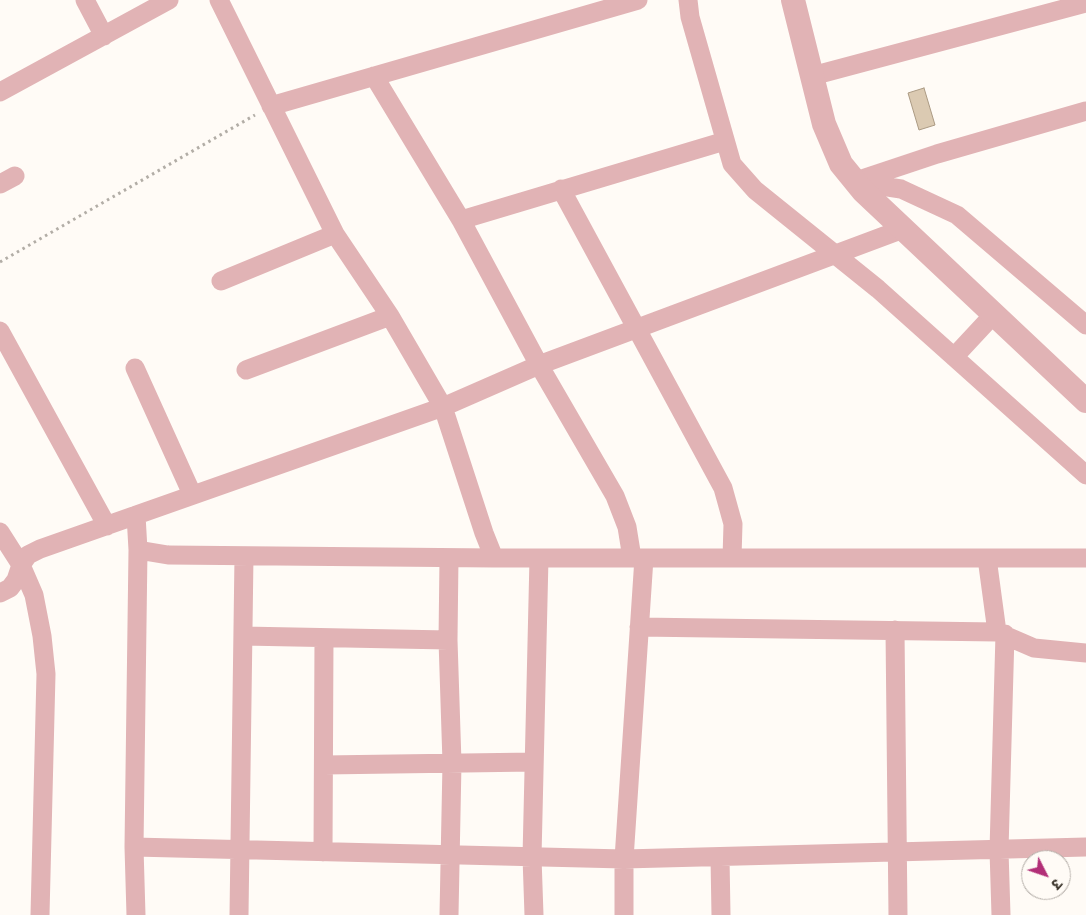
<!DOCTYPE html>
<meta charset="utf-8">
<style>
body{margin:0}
#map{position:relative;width:1086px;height:915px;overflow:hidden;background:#fffbf6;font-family:Poppins,"Noto Sans Devanagari",sans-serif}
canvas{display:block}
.north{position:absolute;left:1021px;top:850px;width:50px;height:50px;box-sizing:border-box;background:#fffbf6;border:1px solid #b1aba5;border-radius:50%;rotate:131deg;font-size:14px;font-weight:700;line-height:20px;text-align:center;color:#3b342b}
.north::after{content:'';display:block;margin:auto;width:18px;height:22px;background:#b22f77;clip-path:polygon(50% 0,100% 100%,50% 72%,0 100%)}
</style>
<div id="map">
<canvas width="1086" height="915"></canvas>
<div class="north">उ</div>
</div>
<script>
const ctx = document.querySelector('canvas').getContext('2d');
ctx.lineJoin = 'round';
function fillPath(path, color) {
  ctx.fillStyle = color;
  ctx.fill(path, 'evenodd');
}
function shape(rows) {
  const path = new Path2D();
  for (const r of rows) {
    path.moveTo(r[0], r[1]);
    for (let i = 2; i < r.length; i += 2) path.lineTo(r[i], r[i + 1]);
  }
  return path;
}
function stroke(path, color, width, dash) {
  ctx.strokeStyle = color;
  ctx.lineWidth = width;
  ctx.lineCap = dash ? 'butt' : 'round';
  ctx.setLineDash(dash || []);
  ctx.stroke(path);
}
const building = shape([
 [924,88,935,125,919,130,908,93,924,88]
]);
fillPath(building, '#dbcab2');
stroke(building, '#ab9a83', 1);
stroke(shape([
 [0,262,255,115]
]), '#b2ada6', 3, [2.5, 4]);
stroke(shape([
 [85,0,104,36],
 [219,0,335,234,390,316,443,407,484,533,494,558],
 [688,0,690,17,732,164,755,190,878,289,1086,475],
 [374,76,461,220,725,141],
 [812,76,1086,3],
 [0,92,169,0],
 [271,106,638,0],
 [859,180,937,154,1086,111],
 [855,182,901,189,957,215,1086,325],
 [0,184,15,176],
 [561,189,723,488,733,524,732,558],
 [461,220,539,365,615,496,627,527,632,558],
 [221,281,335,234],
 [0,331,107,526],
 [954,357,994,314],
 [135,368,192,494],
 [246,370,390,316],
 [0,532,21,565,34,595,42,636,46,674,40,915],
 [138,550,168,555,494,558,1086,558],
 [987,558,997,632],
 [0,593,10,588,16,580,21,565,28,555,40,549,443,407,539,365,903,229],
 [639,627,997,632,1034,648,1086,653],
 [895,630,898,915],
 [243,636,448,640],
 [324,765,534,762],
 [134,847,624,859,1086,847],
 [323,852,324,638],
 [720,857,721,915],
 [136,915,134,847,138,550,136,515],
 [239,915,244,556],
 [449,915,452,763,448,640,449,558],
 [534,915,532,857,539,558],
 [624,915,624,859,644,558],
 [1001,915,999,850,1005,634]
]), '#e1b3b5', 19);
stroke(shape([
 [793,0,824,124,841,164,863,191,1086,401]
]), '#e1b3b5', 24);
</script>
